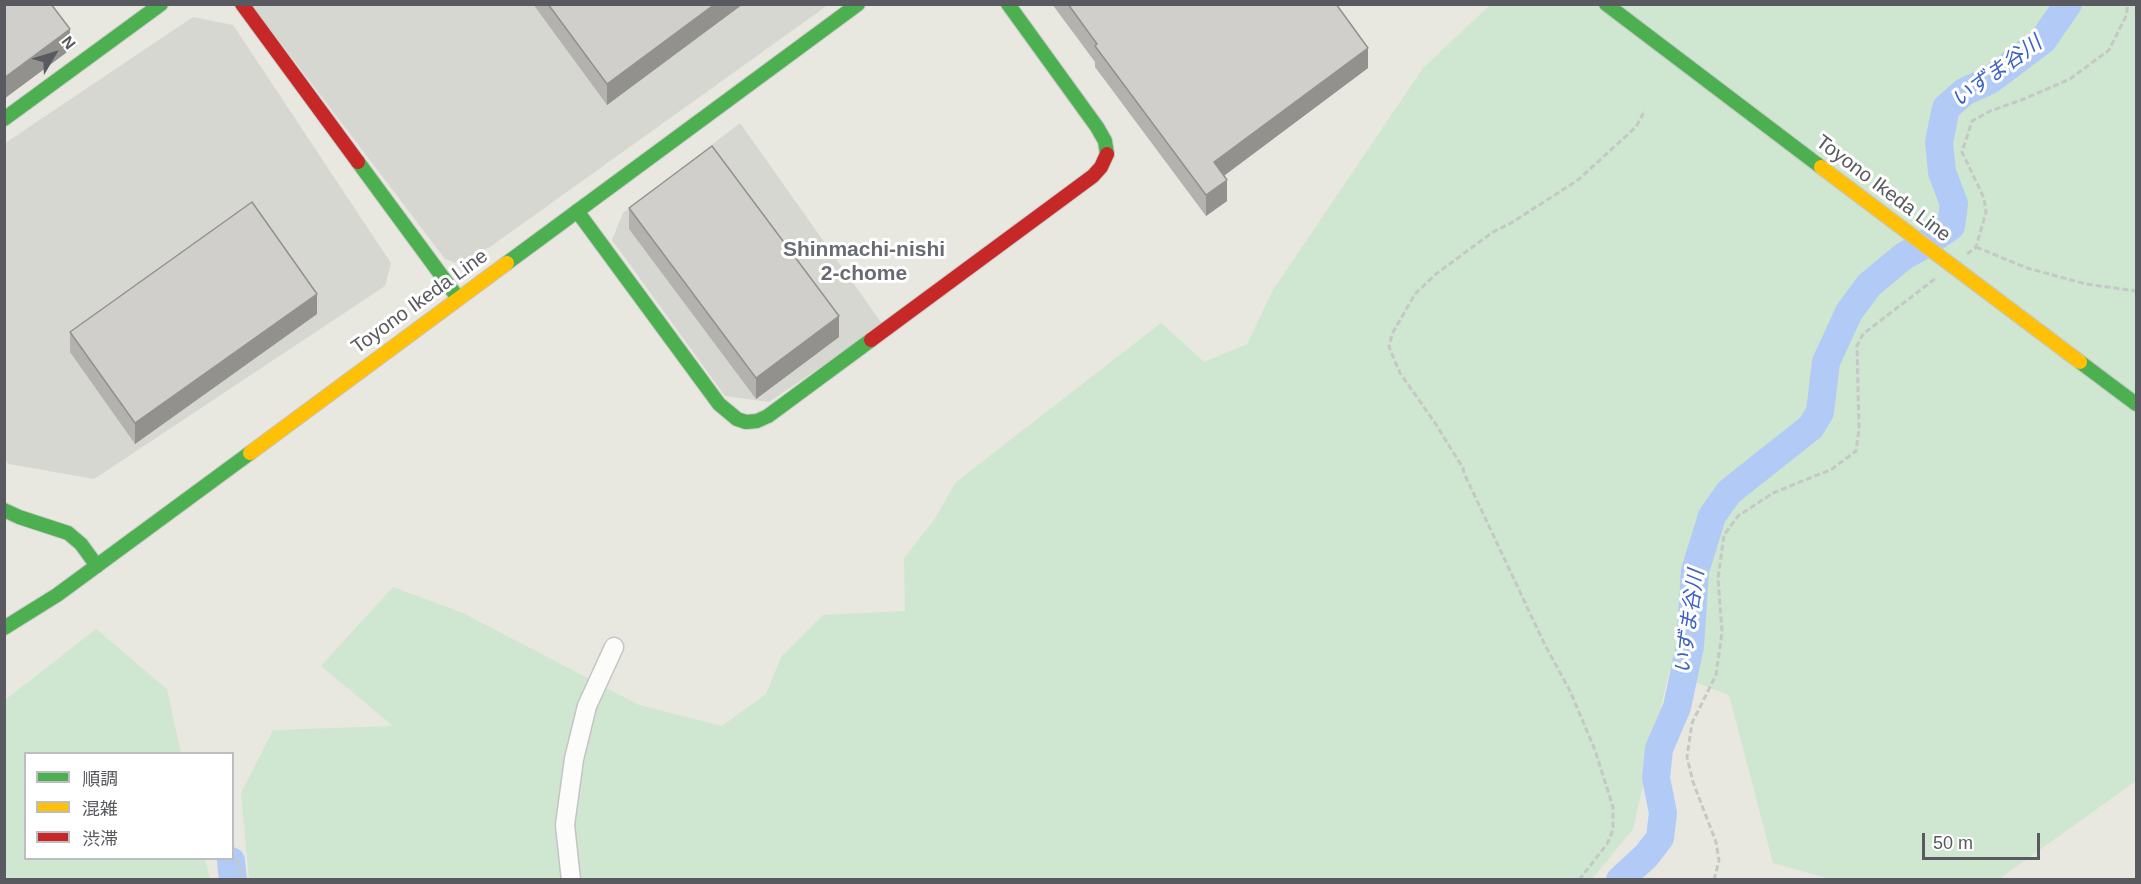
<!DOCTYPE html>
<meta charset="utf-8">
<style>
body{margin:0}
#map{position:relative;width:2141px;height:884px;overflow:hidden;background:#e8e8e1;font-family:Arial,"Noto Sans JP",sans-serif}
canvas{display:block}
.frame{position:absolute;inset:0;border:6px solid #585a60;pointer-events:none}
.legend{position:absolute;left:24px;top:752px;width:210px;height:108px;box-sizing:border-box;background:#fff;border:2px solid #bcbdbf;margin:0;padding:8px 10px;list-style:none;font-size:18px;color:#585a60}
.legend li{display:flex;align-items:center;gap:12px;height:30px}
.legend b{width:30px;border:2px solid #bcbdbf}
.north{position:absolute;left:24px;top:24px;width:60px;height:60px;-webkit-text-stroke:4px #fff;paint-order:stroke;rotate:52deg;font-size:16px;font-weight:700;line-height:24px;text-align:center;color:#585a60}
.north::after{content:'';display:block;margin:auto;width:21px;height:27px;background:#585a60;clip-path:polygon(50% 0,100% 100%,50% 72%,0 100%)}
.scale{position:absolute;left:1922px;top:833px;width:118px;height:27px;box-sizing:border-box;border:3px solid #585a60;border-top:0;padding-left:8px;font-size:18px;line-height:21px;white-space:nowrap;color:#585a60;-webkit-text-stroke:4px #fff;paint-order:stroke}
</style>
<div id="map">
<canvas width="2141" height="884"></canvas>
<div class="frame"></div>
<ul class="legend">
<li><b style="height:8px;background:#4caf50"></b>順調</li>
<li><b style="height:8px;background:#ffc107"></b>混雑</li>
<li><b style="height:8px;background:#c62828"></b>渋滞</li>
</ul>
<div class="north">N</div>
<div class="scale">50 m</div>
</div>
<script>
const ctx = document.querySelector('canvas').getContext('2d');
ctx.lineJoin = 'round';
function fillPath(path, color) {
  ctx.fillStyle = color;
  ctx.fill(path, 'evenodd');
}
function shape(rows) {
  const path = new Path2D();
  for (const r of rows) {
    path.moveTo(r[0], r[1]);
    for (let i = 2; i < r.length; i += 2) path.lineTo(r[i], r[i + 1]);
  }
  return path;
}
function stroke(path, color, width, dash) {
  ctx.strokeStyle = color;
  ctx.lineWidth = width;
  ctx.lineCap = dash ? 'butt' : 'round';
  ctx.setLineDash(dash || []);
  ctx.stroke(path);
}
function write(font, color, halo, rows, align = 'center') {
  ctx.font = font + ' Arial,"Noto Sans JP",sans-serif';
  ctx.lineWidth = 6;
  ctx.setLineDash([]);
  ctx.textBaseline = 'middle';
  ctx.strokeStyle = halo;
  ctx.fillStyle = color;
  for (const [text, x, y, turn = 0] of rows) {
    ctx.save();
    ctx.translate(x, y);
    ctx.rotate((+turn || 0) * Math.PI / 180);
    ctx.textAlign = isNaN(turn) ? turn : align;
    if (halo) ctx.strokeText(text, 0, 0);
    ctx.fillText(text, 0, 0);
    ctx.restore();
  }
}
fillPath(shape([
 [252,5,828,5,490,247,456,263,445,259],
 [193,17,233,25,391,263,385,286,94,479,9,464,4,459,4,144],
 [740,123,883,325,769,402,725,396,612,240,623,213]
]), '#d7d7d1');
fillPath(shape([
 [1490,5,2136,5,2136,781,1999,879,1830,879,1773,863,1729,695,1669,672,1633,829,1592,879,249,879,241,793,273,730,393,726,321,666,393,587,463,613,639,705,722,726,766,694,781,657,823,615,905,611,904,558,934,520,956,482,1161,323,1204,362,1247,344,1273,290,1423,68],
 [96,629,167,689,181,753,26,754,26,858,205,859,210,879,5,879,5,700]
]), '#cfe6d0');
stroke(shape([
 [231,861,233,880],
 [1620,880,1646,856,1660,838,1663,813,1656,778,1659,749,1677,707,1690,646,1695,571,1712,516,1729,492,1811,427,1820,412,1826,362,1849,312,1869,285,1904,256,1924,245,1951,226,1954,204,1942,172,1939,142,1946,108,1964,92,1990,80,2043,40,2068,4]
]), '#b2cbf6', 28);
const street = shape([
 [571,880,565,825,574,759,587,706,614,647]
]);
const fast = shape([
 [1008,4,1097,127,1105,141,1107,154],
 [1606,4,1821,167],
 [4,119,161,4],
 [358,162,458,298],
 [577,211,719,404,737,419,746,422,757,421,768,416,871,340],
 [507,263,858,4],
 [2080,362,2136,404],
 [4,510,19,517,68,533,81,544,97,566],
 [4,628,57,595,250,453]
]);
const slow = shape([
 [250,453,507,263]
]);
const jam = shape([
 [242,4,358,162],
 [871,340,1093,176,1101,167,1107,154]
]);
stroke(street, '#c4c4c3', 21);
stroke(fast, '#c7c7c7', 16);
stroke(slow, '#c7c7c7', 16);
stroke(jam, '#c7c7c7', 16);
stroke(shape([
 [1976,247,2027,268,2086,284,2136,291],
 [1967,254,1976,247,1986,212,1984,198,1962,152,1972,121,1990,111,2024,99,2070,79,2109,50,2126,16,2128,4],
 [237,859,243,880],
 [1579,880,1607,844,1613,830,1613,807,1595,750,1570,691,1544,643,1464,473,1463,468,1435,423,1400,373,1389,347,1392,334,1415,294,1436,274,1493,232,1511,223,1578,180,1636,127,1645,110],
 [1714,880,1719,861,1716,842,1693,782,1687,757,1692,723,1716,675,1722,632,1718,578,1724,535,1738,516,1773,493,1832,469,1856,451,1859,429,1857,346,1863,334,1936,278]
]), '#c4c9c6', 3, [6, 3]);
stroke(street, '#fcfcfa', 18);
stroke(fast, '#4caf50', 14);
stroke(slow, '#ffc107', 14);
stroke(jam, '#c62828', 14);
const slowBridge = shape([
 [1821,167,2080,362]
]);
stroke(slowBridge, '#c7c7c7', 16, []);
stroke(slowBridge, '#ffc107', 14);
fillPath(shape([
 [533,4,743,4,607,105],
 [1052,4,1336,4,1368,68,1224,176,1227,201,1206,216,1095,67,1095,62],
 [629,208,839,337,756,399,629,229],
 [317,314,135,444,70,352,70,332]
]), '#b3b2af');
fillPath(shape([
 [715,4,743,4,607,105,607,84],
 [70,29,70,50,4,99,4,78],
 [1368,48,1368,68,1214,183,1214,162],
 [1227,180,1227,201,1206,216,1206,195],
 [317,294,317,314,135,444,135,423],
 [839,316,839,337,756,399,756,378]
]), '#92918e');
const building = shape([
 [4,4,51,4,70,29,4,78,4,4],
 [548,4,715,4,607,84,548,4],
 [1068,4,1336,4,1368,48,1214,162,1227,180,1206,195,1095,46,1097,44,1068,4],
 [712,146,839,316,756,378,629,208,712,146],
 [252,202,317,294,135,423,70,332,252,202]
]);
fillPath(building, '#d0cfcb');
stroke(building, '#92918e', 1.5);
write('20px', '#585a60', '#fff', [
 ["Toyono Ikeda Line",1883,189,37],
 ["Toyono Ikeda Line",420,302,-36]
]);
write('italic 21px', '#3d62c2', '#fff', [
 ["いずま谷川",1997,72,-36],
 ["いずま谷川",1690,622,-82]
]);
write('bold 21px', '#696b72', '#fff', [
 ["Shinmachi-nishi",864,250],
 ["2-chome",864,274]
]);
</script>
